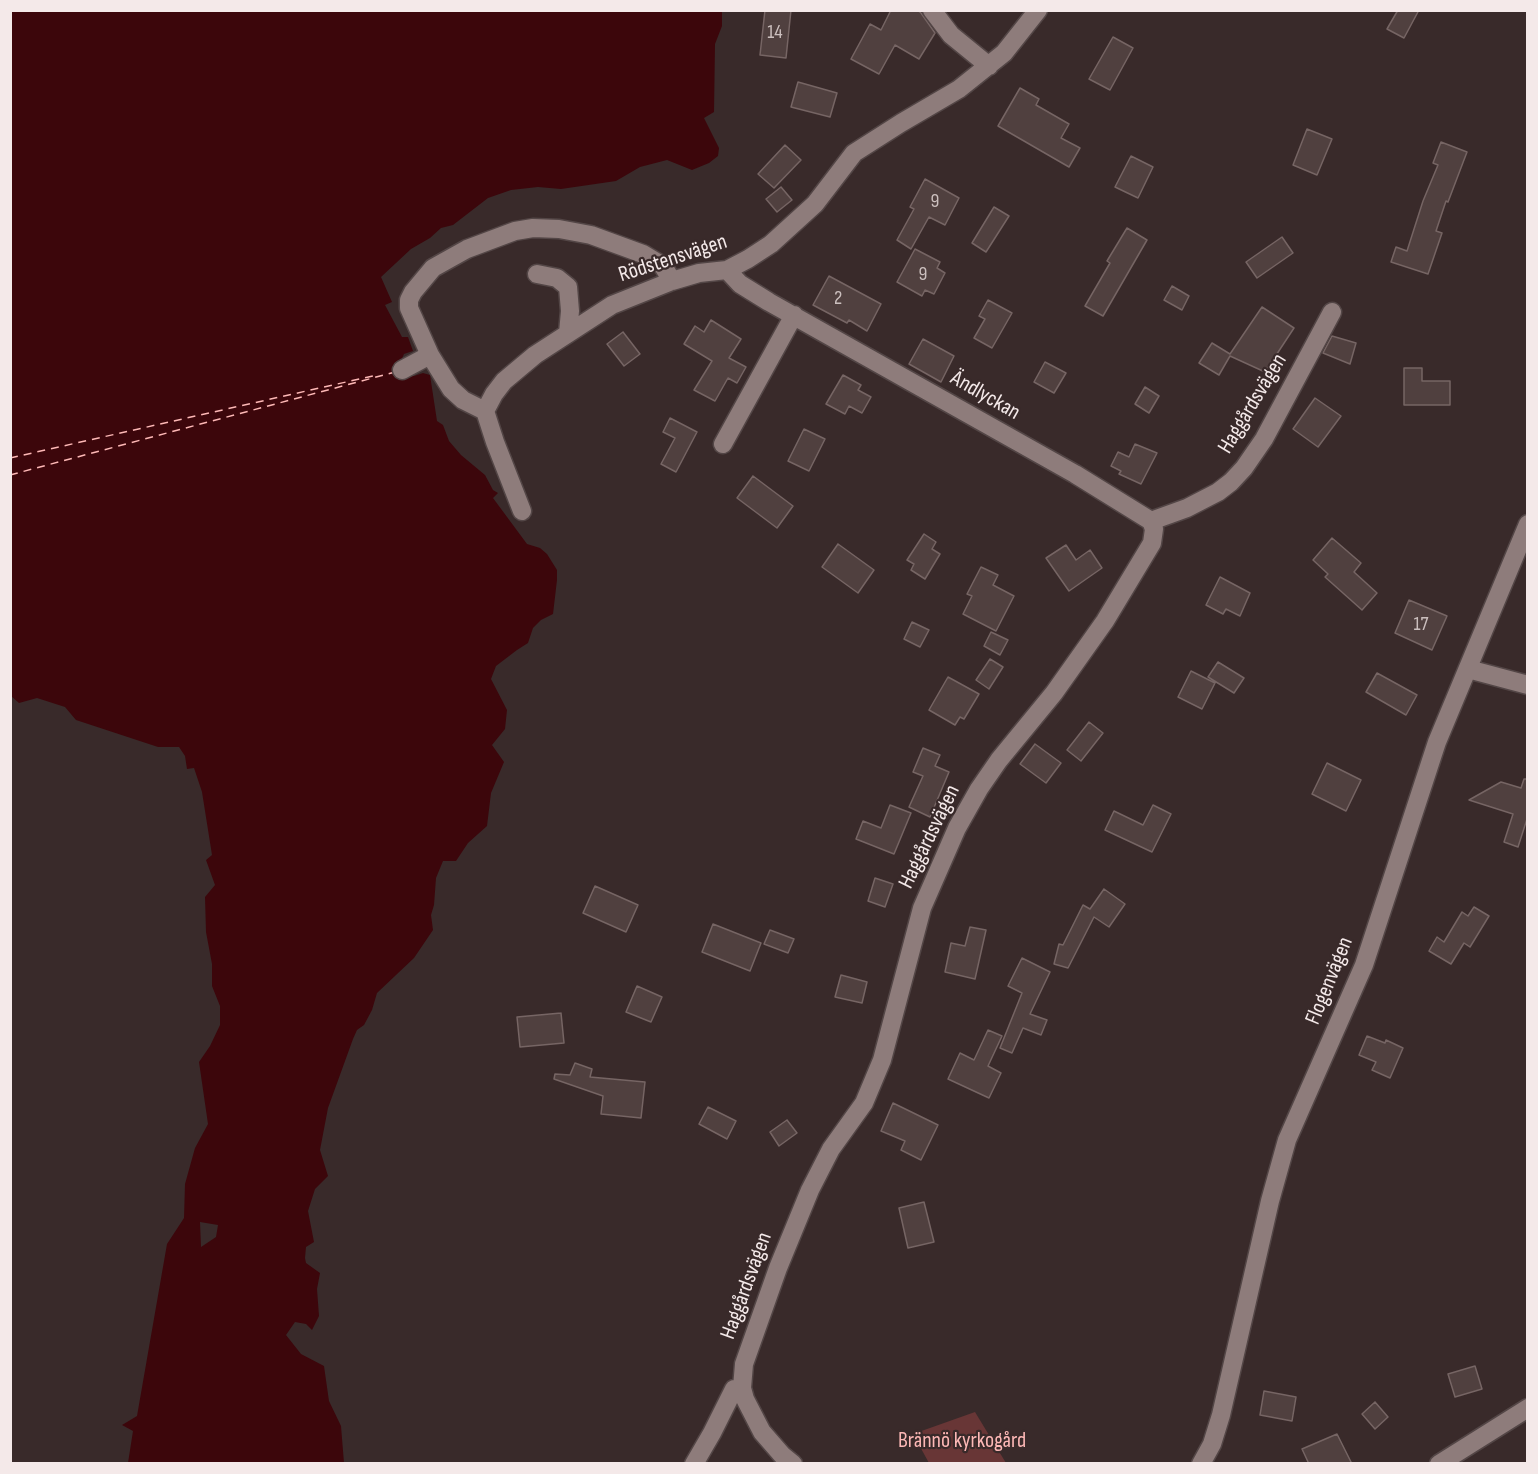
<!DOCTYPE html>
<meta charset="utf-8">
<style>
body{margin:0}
#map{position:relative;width:1538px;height:1474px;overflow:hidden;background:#392a2a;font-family:"Sofia Sans Condensed",sans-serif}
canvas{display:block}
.frame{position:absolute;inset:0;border:12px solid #f4e9e9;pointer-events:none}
</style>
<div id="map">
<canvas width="1538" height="1474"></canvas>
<div class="frame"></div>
</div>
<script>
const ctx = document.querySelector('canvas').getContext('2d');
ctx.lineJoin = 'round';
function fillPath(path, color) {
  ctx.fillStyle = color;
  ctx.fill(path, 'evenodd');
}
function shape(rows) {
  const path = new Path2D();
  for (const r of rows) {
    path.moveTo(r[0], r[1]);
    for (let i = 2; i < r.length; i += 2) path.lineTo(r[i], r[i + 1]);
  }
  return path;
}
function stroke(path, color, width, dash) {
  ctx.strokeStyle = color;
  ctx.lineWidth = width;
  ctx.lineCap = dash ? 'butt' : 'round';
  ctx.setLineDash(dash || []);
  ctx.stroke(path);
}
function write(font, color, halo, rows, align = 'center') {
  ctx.font = font + ' "Sofia Sans Condensed",sans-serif';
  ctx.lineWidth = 4.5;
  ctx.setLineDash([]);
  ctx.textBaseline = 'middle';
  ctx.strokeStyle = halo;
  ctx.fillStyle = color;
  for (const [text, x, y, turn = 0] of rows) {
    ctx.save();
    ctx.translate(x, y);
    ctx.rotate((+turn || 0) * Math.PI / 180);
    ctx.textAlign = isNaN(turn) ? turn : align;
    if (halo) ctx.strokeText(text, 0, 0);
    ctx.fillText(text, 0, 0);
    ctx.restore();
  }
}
fillPath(shape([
 [975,1412,1006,1463,929,1463,913,1434]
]), '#683636');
fillPath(shape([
 [10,11,722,11,722,26,715,44,714,112,704,118,719,148,718,156,709,163,692,170,667,160,640,167,616,181,561,189,538,187,511,190,488,198,453,225,441,228,430,238,411,249,381,277,392,302,385,305,402,337,408,337,413,351,404,354,399,365,404,375,414,376,423,373,430,375,437,421,443,425,449,441,461,455,485,475,493,490,498,493,493,498,527,544,540,548,547,554,557,570,557,580,553,614,541,620,533,628,528,643,517,650,496,666,491,679,507,710,505,729,492,745,504,762,491,793,487,826,468,843,456,861,443,861,436,878,434,905,431,915,433,930,414,958,377,993,372,1010,364,1025,357,1030,353,1039,328,1108,320,1150,328,1176,315,1189,308,1211,314,1242,306,1247,305,1258,306,1263,320,1273,317,1289,319,1316,312,1330,306,1324,295,1322,286,1335,301,1354,324,1366,329,1401,341,1426,344,1463,128,1463,133,1431,122,1425,137,1416,167,1244,184,1218,185,1184,195,1148,208,1124,199,1062,210,1046,220,1025,220,1006,212,986,212,964,206,932,205,897,215,885,206,860,212,855,202,792,194,768,187,769,185,756,179,747,158,747,76,720,65,707,37,698,19,703,11,696],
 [200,1222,218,1225,216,1237,201,1247]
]), '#3c060b');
stroke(shape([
 [10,458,377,375],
 [10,475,395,372]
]), '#fdb8b6', 1.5, [8, 6]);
const building = shape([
 [765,10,791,10,786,58,760,55,765,10],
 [891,10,917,10,921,13,935,33,919,59,895,45,879,74,851,59,870,24,881,30,891,10],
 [1398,10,1419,10,1404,38,1387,29,1398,10],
 [1113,37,1133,48,1110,90,1089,79,1113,37],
 [798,82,837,93,830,117,791,107,798,82],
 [1020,88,1039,99,1036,105,1069,124,1061,138,1080,148,1069,167,998,126,1020,88],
 [1307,129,1332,139,1317,175,1293,165,1307,129],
 [1441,142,1467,152,1448,202,1446,201,1436,231,1442,233,1428,274,1391,262,1396,247,1407,251,1423,201,1438,165,1433,163,1441,142],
 [785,145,801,160,774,188,758,174,785,145],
 [1131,156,1153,167,1138,198,1115,187,1131,156],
 [925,179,959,198,945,225,929,217,911,249,897,240,914,209,910,207,925,179],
 [781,187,792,200,777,212,766,199,781,187],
 [994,207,1009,216,986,252,972,243,994,207],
 [1127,228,1147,240,1103,316,1085,306,1110,263,1107,261,1127,228],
 [1282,237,1293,253,1257,278,1246,262,1282,237],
 [915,249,940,262,937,268,945,273,934,294,925,290,922,296,897,282,915,249],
 [829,276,881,304,867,331,849,320,847,323,813,305,829,276],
 [1172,286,1189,296,1182,310,1164,300,1172,286],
 [988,300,1012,313,992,348,974,338,985,319,979,316,988,300],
 [1262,307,1294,328,1265,372,1230,356,1219,375,1199,363,1212,343,1230,354,1262,307],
 [711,320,741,339,729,358,746,367,737,383,728,378,715,401,694,390,712,361,684,344,695,326,704,332,711,320],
 [623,332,640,354,624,366,607,344,623,332],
 [1332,336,1356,343,1350,364,1323,353,1332,336],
 [923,339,954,356,941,382,909,364,923,339],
 [1045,362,1066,373,1054,393,1034,382,1045,362],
 [1404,368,1422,368,1422,381,1450,381,1450,405,1404,405,1404,368],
 [843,375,861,385,858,390,871,397,862,413,849,406,845,414,826,404,843,375],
 [1145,387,1159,396,1149,413,1135,404,1145,387],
 [1315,398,1341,416,1318,447,1293,429,1315,398],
 [670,418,697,432,676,472,661,464,675,438,663,432,670,418],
 [804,429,825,439,809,471,788,461,804,429],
 [1135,444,1157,453,1141,484,1119,474,1121,471,1111,466,1118,452,1129,457,1135,444],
 [753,476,793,506,777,528,737,498,753,476],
 [924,534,936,542,932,549,940,554,925,579,911,570,914,564,907,560,924,534],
 [1332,538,1361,563,1354,572,1377,593,1362,610,1325,577,1328,574,1313,560,1332,538],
 [838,544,874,570,858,593,822,567,838,544],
 [1066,545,1076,560,1090,550,1102,568,1069,591,1046,558,1066,545],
 [981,567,998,575,993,585,1014,596,996,631,963,614,972,596,967,594,981,567],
 [1220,577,1250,593,1240,616,1226,609,1223,614,1206,605,1220,577],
 [1409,600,1447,616,1432,650,1395,633,1409,600],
 [912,622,929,630,920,647,904,639,912,622],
 [991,632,1008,640,1000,655,984,646,991,632],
 [990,659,1003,667,989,689,976,680,990,659],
 [1218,662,1244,678,1234,693,1208,677,1218,662],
 [1191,671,1215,683,1202,709,1178,697,1191,671],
 [1377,673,1417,695,1406,715,1366,692,1377,673],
 [948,677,979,694,964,719,960,717,955,725,929,710,948,677],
 [1089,722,1103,733,1081,761,1067,750,1089,722],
 [1035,744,1061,763,1046,783,1020,764,1035,744],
 [923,748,940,755,935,766,949,772,930,817,909,807,923,776,913,772,923,748],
 [1327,763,1361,780,1346,811,1312,794,1327,763],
 [1524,779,1527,779,1527,819,1518,847,1504,842,1513,814,1469,800,1501,782,1521,788,1524,779],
 [890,805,911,813,894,854,856,839,863,821,881,828,890,805],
 [1153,805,1171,814,1152,852,1105,830,1114,811,1143,825,1153,805],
 [875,878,893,884,885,907,868,901,875,878],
 [595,886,638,905,626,932,583,913,595,886],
 [1104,889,1125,904,1109,927,1094,917,1068,968,1054,964,1059,944,1063,945,1083,905,1090,909,1104,889],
 [1474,907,1489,916,1470,947,1464,943,1451,964,1429,951,1437,937,1444,942,1462,912,1468,916,1474,907],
 [713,924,761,943,750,971,702,952,713,924],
 [970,927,986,930,975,979,945,972,951,943,965,946,970,927],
 [770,930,794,939,788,953,764,944,770,930],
 [1022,958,1050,972,1030,1014,1047,1020,1041,1035,1023,1028,1012,1053,1000,1048,1022,993,1008,986,1022,958],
 [841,975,867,982,862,1003,835,997,841,975],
 [637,986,662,997,651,1022,626,1012,637,986],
 [561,1013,564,1043,520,1047,517,1017,561,1013],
 [988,1030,1002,1036,988,1066,1001,1073,989,1098,948,1079,960,1053,974,1060,988,1030],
 [1367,1036,1385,1043,1386,1040,1403,1048,1390,1078,1372,1070,1376,1062,1359,1055,1367,1036],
 [575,1063,592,1069,590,1077,645,1082,641,1118,601,1114,603,1096,554,1079,555,1074,570,1075,575,1063],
 [893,1103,938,1125,921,1160,901,1150,905,1141,881,1131,893,1103],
 [708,1107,736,1121,727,1139,699,1124,708,1107],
 [787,1120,797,1133,779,1146,770,1132,787,1120],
 [924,1202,934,1242,908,1248,899,1208,924,1202],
 [1475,1366,1482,1389,1455,1397,1448,1374,1475,1366],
 [1264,1391,1296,1397,1292,1421,1260,1415,1264,1391],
 [1375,1402,1388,1417,1375,1429,1362,1414,1375,1402],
 [1337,1434,1352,1464,1309,1464,1302,1449,1337,1434]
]);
fillPath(building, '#50403f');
stroke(building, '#766564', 1.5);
const minor = shape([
 [932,10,951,35,989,66],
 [727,270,740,284,769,302,1075,474,1151,521],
 [537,274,557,278,568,287,570,311,568,333],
 [402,370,430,355],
 [485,411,463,400,451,389,430,355,409,308,409,300,413,292,433,268,467,249,515,231,533,228,559,229,591,235,643,254,663,266,672,281],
 [723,444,794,315],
 [522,511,495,442,485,411,494,394,504,381,535,355,612,305,672,281,699,273,727,270,748,259,771,244,815,204,854,153,901,123,959,89,1004,53,1038,10],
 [1468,669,1528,685],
 [694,1464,712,1433,734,1389],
 [793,1464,782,1455,762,1432,745,1399,742,1388,744,1364,778,1268,810,1190,831,1149,864,1103,882,1060,922,908,957,828,979,789,999,760,1054,693,1105,621,1152,543,1154,529,1151,521,1187,508,1218,492,1231,482,1244,468,1264,439,1332,312],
 [1201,1464,1212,1444,1221,1415,1270,1201,1287,1140,1364,965,1437,742,1528,524],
 [1439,1464,1528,1408]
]);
stroke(minor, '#534646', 21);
stroke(minor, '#8e7c7b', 18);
write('20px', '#cbbfbe', null, [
 ["14",775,33],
 ["9",935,202],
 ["9",923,275],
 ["2",838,299],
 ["17",1421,625]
]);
write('22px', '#f4e9e9', '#392a2a', [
 ["Rödstensvägen",673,259,-18],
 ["Ändlyckan",985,396,30],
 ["Haggårdsvägen",1253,404,-59],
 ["Haggårdsvägen",930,837,-64],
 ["Flogenvägen",1330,981,-68],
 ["Haggårdsvägen",747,1286,-70]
]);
write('22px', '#fdb8b6', '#392a2a', [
 ["Brännö kyrkogård",962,1441]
]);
</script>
